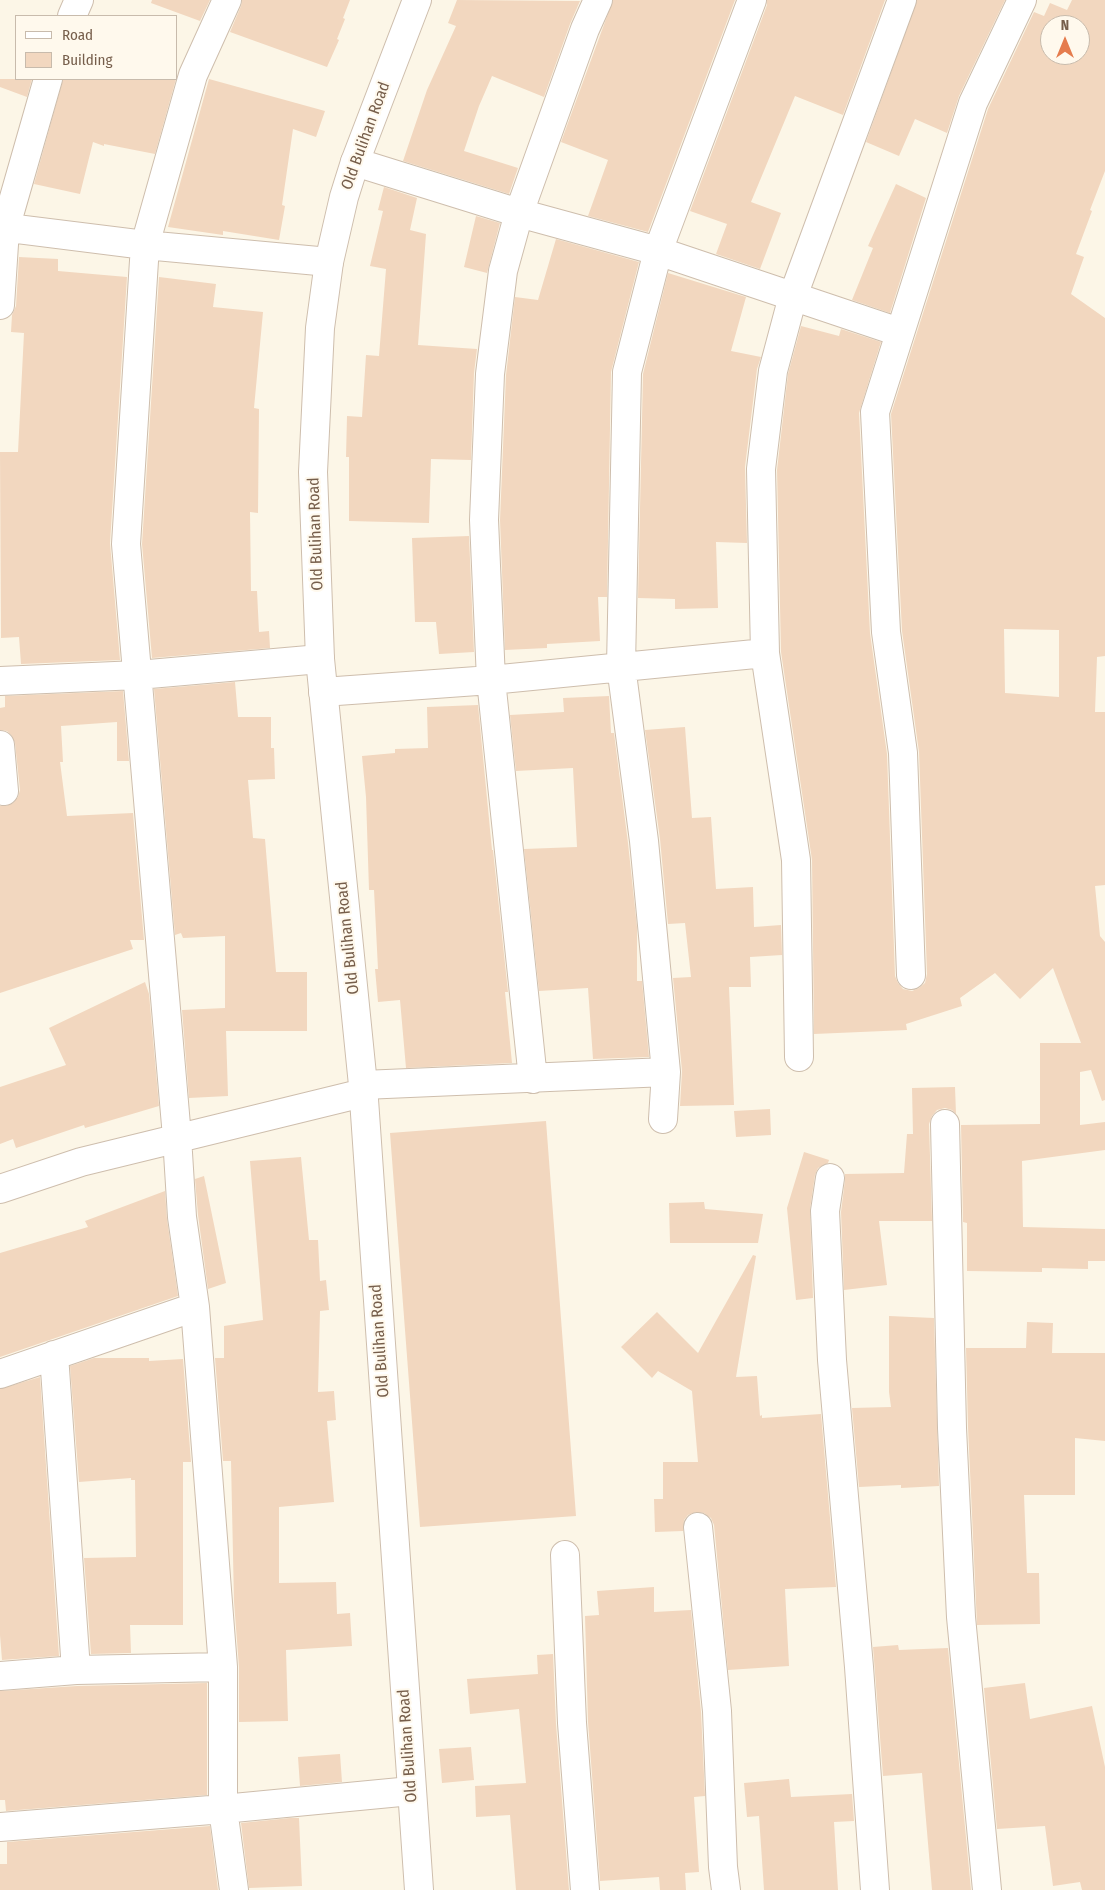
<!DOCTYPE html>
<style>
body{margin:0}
#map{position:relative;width:1105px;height:1890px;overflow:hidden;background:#fcf6e7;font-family:"Fira Sans Condensed",sans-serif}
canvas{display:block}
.legend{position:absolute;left:15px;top:15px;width:162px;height:65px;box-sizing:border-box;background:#fff9ed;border:1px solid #c8bbac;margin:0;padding:6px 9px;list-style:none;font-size:15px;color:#765e4b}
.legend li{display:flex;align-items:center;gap:10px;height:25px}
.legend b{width:25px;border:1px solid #c8bbac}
.north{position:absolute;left:1040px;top:15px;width:50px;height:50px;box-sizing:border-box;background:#fff9ed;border:1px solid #c8bbac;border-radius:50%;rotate:0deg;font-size:14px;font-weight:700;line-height:20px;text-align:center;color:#765e4b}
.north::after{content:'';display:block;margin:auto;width:18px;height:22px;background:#e57c4d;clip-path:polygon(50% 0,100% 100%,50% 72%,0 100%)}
</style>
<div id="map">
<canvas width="1105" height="1890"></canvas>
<ul class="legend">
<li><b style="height:6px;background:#fff"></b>Road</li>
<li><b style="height:14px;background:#f2d7bf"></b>Building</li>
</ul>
<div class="north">N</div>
</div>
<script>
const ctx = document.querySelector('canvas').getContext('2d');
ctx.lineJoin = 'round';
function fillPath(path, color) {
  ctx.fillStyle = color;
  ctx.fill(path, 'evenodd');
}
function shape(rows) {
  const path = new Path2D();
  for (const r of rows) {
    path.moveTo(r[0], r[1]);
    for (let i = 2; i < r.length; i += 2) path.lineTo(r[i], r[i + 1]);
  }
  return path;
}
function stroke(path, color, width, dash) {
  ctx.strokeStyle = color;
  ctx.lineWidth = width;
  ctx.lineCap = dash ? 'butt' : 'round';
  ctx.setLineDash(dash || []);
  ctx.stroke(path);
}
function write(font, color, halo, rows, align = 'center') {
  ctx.font = font + ' "Fira Sans Condensed",sans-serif';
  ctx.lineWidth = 4;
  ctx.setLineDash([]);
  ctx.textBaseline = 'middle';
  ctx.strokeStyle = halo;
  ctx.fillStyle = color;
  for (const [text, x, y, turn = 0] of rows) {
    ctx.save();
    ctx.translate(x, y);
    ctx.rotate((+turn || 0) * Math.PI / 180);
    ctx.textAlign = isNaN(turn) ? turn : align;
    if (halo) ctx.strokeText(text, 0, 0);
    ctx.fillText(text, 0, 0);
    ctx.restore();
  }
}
fillPath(shape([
 [152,0,210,0,200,21,151,3],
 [242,0,350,0,343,18,345,19,337,39,339,40,327,67,230,32,241,6],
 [457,0,580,1,570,24,544,97,492,76,479,106,464,151,518,168,509,194,403,161,427,90,456,26,448,23],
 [613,0,735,0,648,232,588,216,608,160,561,142],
 [767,0,885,0,843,115,795,96,751,202,781,213,760,269,716,254,727,224,690,211,767,5],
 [917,0,1005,0,959,96,947,133,915,119,899,156,866,142],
 [1072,0,1105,0,1105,171,1090,210,1092,211,1076,254,1084,257,1071,294,1105,318,1105,656,1097,657,1095,712,1105,712,1105,885,1095,886,1100,936,1105,942,1105,1100,1102,1101,1091,1070,1080,1072,1080,1125,1105,1122,1105,1150,1022,1161,1023,1227,1105,1229,1105,1261,1088,1261,1088,1269,1042,1268,1042,1272,967,1271,967,1223,963,1222,961,1125,1040,1124,1040,1043,1081,1043,1053,968,1020,999,995,973,960,998,962,1006,906,1024,907,1030,814,1034,812,860,781,652,777,470,788,374,801,326,839,336,841,329,881,342,859,413,870,633,887,754,895,976,898,983,903,989,912,991,919,988,925,983,927,974,919,752,902,631,891,414,988,109,1034,12,1044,16,1050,3,1067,10],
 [1050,25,1080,25,1080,55,1050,55],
 [1004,629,1059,630,1059,697,1005,693],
 [0,79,32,79,27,97,0,87],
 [63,79,176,79,155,154,104,144,104,146,93,142,80,194,34,184],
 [209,79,325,111,316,137,293,129,282,205,285,206,279,240,223,231,223,235,168,227],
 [896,184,926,198,890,313,852,300,873,248,868,246],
 [384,187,417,198,410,230,426,234,418,345,477,349,474,373,471,460,431,459,429,523,349,521,349,457,346,457,347,416,362,417,366,355,379,356,386,269,370,266,383,211,378,210],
 [476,216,500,223,487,273,464,267],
 [556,239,639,262,611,372,607,597,598,597,600,641,547,644,547,648,505,650,500,520,506,375,515,297,538,300],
 [19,257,58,259,58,271,127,277,110,543,120,660,21,664,19,637,1,638,0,452,18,452,24,333,11,332,12,315,16,306],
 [668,273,746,297,731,351,761,357,757,369,745,467,747,543,716,542,718,608,675,609,675,599,638,598,643,374],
 [159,277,216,284,213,307,263,312,254,408,259,409,258,513,250,512,251,591,257,591,259,632,269,631,270,648,152,658,142,544],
 [469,536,474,652,439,654,436,622,415,622,412,538],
 [235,682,238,717,271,717,271,748,274,748,275,779,248,780,253,838,265,839,276,972,307,972,307,1031,226,1031,228,1096,189,1098,182,1010,225,1008,225,936,183,938,181,933,175,935,154,689],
 [123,691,129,761,117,761,117,722,61,726,63,762,60,762,67,816,133,813,144,940,130,940,133,949,0,993,0,806,6,806,13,803,18,797,20,790,15,743,12,736,7,731,0,730,0,708,5,707,5,696],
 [609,696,611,733,614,733,628,843,637,927,637,981,642,981,649,1057,593,1059,588,988,539,991,524,849,577,847,573,768,516,771,510,715,564,712,563,698],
 [478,705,492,850,493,850,508,992,505,992,512,1063,406,1068,400,1000,378,1002,375,969,378,969,374,890,369,890,366,797,362,756,395,753,395,749,428,748,427,707],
 [685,727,692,818,711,817,716,889,753,887,754,927,781,925,782,955,750,957,751,987,729,987,734,1105,680,1106,682,1071,673,978,691,977,685,923,668,924,660,839,645,730],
 [145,982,149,994,159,1106,85,1128,84,1125,16,1148,13,1139,0,1144,0,1087,66,1065,49,1028],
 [955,1087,956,1114,952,1110,945,1108,937,1110,932,1116,929,1124,932,1221,879,1221,887,1285,844,1290,841,1212,845,1180,845,1174,904,1173,907,1134,913,1134,912,1088],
 [770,1109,771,1135,736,1137,734,1111],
 [546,1121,576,1516,420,1527,390,1133],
 [804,1152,829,1160,828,1163,818,1168,815,1175,810,1209,813,1298,796,1300,787,1208],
 [301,1157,309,1240,318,1240,320,1281,326,1280,329,1310,320,1311,318,1392,334,1391,336,1420,327,1421,334,1502,279,1507,279,1583,336,1582,337,1614,350,1613,352,1646,286,1650,288,1721,239,1722,239,1667,234,1602,231,1461,223,1461,215,1358,224,1358,224,1326,263,1320,250,1161],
 [204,1176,226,1283,208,1289,198,1215,195,1179],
 [165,1191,167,1219,178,1296,0,1357,0,1253,88,1227,85,1221],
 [704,1202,705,1209,763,1214,758,1243,670,1243,669,1203],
 [753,1255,756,1256,736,1377,757,1376,760,1416,762,1415,762,1418,821,1414,836,1587,785,1589,789,1666,728,1670,714,1525,711,1518,704,1513,696,1512,688,1515,684,1520,683,1531,655,1532,654,1499,663,1499,663,1462,698,1462,692,1391,658,1371,652,1378,621,1347,657,1312,698,1353],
 [889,1316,934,1318,939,1486,901,1488,901,1485,859,1487,852,1408,891,1407,889,1392],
 [1027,1322,1053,1323,1052,1353,1105,1353,1105,1441,1075,1438,1075,1495,1024,1495,1027,1573,1039,1573,1040,1624,977,1625,968,1427,966,1348,1026,1348],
 [94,1358,149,1358,149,1361,183,1359,191,1462,183,1462,183,1625,130,1625,131,1653,91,1654,84,1558,136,1557,135,1480,131,1480,131,1478,79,1482,70,1366],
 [40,1377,59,1656,2,1660,0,1635,0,1389],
 [654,1587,654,1612,691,1610,701,1712,705,1796,694,1797,699,1872,685,1873,686,1890,660,1890,659,1877,600,1881,588,1722,585,1616,599,1615,597,1591],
 [898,1645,899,1650,948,1648,971,1890,932,1890,922,1773,883,1776,873,1647],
 [553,1654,556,1724,569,1890,516,1890,510,1815,476,1817,475,1786,526,1783,519,1709,470,1714,467,1679,538,1674,537,1655],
 [207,1683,207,1795,6,1811,5,1800,0,1800,0,1691,77,1686],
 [1025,1683,1030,1719,1092,1706,1105,1767,1105,1890,1082,1890,1080,1882,1053,1886,1045,1826,997,1829,984,1688],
 [471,1747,474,1780,442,1783,439,1749],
 [340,1754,342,1782,300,1786,298,1757],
 [789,1779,791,1797,852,1794,854,1821,834,1822,838,1890,764,1890,759,1816,747,1817,744,1783],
 [290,1818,299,1818,302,1886,249,1888,241,1823],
 [210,1826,218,1890,0,1890,0,1864,7,1864,7,1842]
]), '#f2d7bf');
const minor = shape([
 [227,0,193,75,145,245,126,544,177,1137,182,1217,195,1307,223,1667,223,1809,234,1890],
 [72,16,79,0],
 [355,162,519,213,658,251,899,332],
 [0,227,145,245,329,262],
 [0,305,5,229,48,79],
 [0,681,138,675,320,659],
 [323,692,491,680,765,653],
 [0,745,4,791],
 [911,975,903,753,886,632,875,412,973,103,1022,0],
 [799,1057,796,860,765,653,761,469,773,371,793,296,902,0],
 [533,1079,491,680,484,520,490,374,503,271,519,213,585,29,598,0],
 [363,1085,666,1072],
 [663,1119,666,1072,644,841,621,666,627,372,658,251,752,0],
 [945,1124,952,1428,961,1617,987,1890],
 [830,1178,825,1211,832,1360,859,1667,875,1890],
 [0,1189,81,1162,363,1093],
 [54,1355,76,1670],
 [0,1374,195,1307],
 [698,1527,717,1711,723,1867,726,1890],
 [565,1555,572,1723,585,1890],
 [0,1676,76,1670,223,1667],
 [0,1827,223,1809,411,1791]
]);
const tertiary = shape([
 [417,0,355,162,344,197,329,262,320,328,313,472,320,659,363,1085,419,1890]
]);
stroke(minor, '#cebead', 30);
stroke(tertiary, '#cebead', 30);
stroke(minor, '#fff', 28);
stroke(tertiary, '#fff', 28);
write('16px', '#765e4b', '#fff9ed', [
 ["Old Bulihan Road",366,136,-70],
 ["Old Bulihan Road",316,534,-92],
 ["Old Bulihan Road",348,938,-96],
 ["Old Bulihan Road",380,1341,-94],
 ["Old Bulihan Road",408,1746,-94]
]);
</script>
